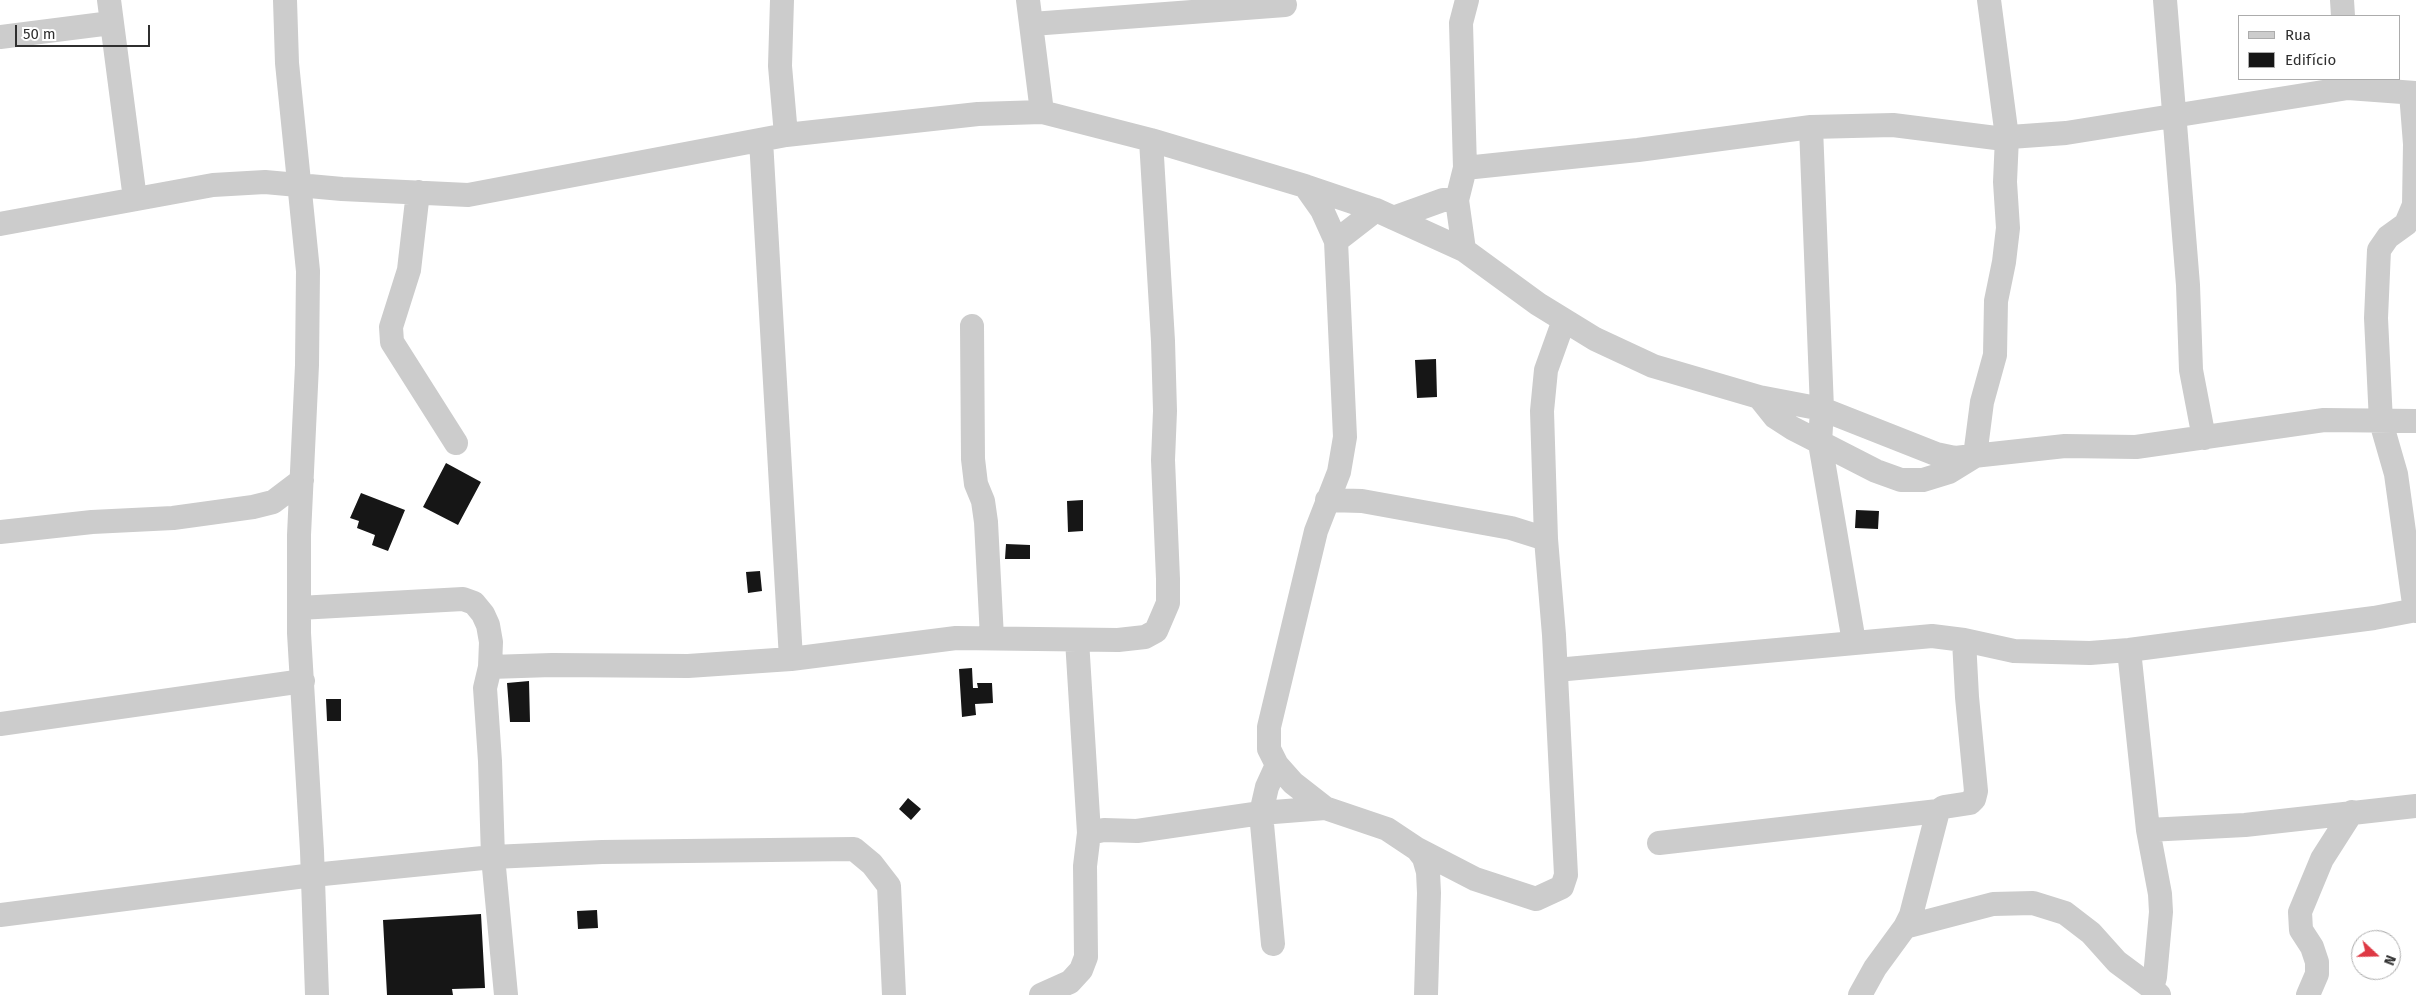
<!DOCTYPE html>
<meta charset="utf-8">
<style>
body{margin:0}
#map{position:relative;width:2416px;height:995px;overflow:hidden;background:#fff;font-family:"Fira Sans",sans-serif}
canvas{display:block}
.legend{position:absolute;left:2238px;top:15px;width:162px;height:65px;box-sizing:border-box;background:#fff;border:1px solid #acacac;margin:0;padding:6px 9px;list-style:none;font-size:15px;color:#2f2f2f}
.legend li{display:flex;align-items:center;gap:10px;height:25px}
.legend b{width:25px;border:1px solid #acacac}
.north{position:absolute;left:2351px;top:930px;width:50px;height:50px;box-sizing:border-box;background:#fff;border:1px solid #acacac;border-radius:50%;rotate:111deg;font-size:14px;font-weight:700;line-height:20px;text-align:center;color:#2f2f2f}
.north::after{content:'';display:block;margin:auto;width:18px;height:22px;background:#de3944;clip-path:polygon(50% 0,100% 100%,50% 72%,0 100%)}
.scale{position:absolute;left:15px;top:25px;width:135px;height:22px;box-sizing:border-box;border:2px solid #2f2f2f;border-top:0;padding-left:6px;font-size:15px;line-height:18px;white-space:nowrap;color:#2f2f2f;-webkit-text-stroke:4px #fff;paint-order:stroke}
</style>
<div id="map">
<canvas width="2416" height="995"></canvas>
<ul class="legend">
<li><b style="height:6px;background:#ccc"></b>Rua</li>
<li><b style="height:14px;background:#161616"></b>Edifício</li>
</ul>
<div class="north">N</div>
<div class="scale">50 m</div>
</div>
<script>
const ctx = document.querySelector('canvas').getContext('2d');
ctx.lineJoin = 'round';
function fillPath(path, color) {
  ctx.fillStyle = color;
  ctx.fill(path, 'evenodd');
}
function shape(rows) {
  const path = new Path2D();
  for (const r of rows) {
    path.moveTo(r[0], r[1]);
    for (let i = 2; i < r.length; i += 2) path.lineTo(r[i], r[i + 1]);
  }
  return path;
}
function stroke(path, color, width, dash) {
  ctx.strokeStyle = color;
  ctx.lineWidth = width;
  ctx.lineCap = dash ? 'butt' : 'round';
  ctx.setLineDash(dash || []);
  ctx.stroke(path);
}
fillPath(shape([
 [1436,359,1437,397,1417,398,1415,360],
 [446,463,481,482,458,525,423,507],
 [361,493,405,510,388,551,372,545,375,535,357,528,359,521,350,518],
 [1083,500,1083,531,1068,532,1067,501],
 [1856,510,1879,511,1878,529,1855,528],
 [1006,544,1030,545,1030,559,1005,559],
 [760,571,762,591,748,593,746,572],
 [972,668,973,688,978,688,977,683,992,683,993,703,975,704,976,715,962,717,959,669],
 [529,681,530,722,510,722,507,683],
 [326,699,341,699,341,721,327,721],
 [908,798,921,809,911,820,899,809],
 [597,910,598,928,578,929,577,911],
 [481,914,485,988,452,989,453,995,387,995,383,920]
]), '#161616');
stroke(shape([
 [109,0,135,199],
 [285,0,287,63,308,271,307,365,299,535,299,633,312,851,317,995],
 [782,0,780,66,786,135],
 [1028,0,1042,112],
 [2165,0,2188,285,2191,370,2204,438],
 [2342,0,2343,16],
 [1032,24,1285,5],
 [0,37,111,23],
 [2411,93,2415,144,2414,205,2406,224,2388,237,2379,250,2376,318,2381,422,2396,474,2415,611],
 [1811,127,1822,409,1820,443,1854,642],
 [761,140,791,659],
 [1465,168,1638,150,1811,127,1893,125,1996,138,2066,133,2348,88,2416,93],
 [1305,186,1322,210,1336,241,1345,437,1339,472,1316,531,1269,727,1269,749,1277,765,1293,783,1325,808,1387,829,1417,849,1424,858,1428,872,1429,893,1426,995],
 [418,192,409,270,391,327,392,342,456,443],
 [1393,218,1443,200,1457,200],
 [0,224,213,185,265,182,342,189,468,195,786,135,978,114,1042,112,1151,140,1305,186,1376,210,1464,250,1538,304,1595,339,1653,366,1759,397,1822,409,1936,454,1955,458,2065,446,2136,447,2324,420,2416,421],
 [1336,241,1376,210],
 [1464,250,1457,200,1465,168,1461,23,1467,0],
 [972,326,973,459,976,484,983,501,986,522,992,638],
 [1759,397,1775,417,1792,428,1876,471,1901,480,1923,480,1949,472,1975,456,1982,402,1995,355,1996,301,2004,262,2008,228,2005,182,2007,137,1989,0],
 [1327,500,1362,501,1511,528,1546,539],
 [0,532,92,522,173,518,253,507,273,502,302,480],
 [299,608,463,599,474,603,483,614,488,625,491,642,490,667,485,688,490,761,493,857,506,995],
 [2129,650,2148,830,2160,894,2161,912,2155,977,2152,988,2159,995],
 [490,667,552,665,688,666,791,659,956,638,1118,640,1145,637,1156,631,1168,603,1168,579,1163,460,1165,411,1163,341,1151,140],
 [1556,670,1932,636,1964,640,2014,651,2090,653,2129,650,2374,618,2416,610],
 [0,724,303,681],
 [2148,830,2245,825,2416,806],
 [1089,833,1104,830,1137,831,1261,813,1325,808],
 [1659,843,1938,811],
 [1417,849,1475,879,1536,899,1562,887,1566,875,1554,635,1546,539,1542,411,1546,370,1564,320],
 [0,915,313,875,493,857,602,852,854,849,872,864,889,886,894,995],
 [1905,927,1993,904,2033,903,2065,913,2091,933,2117,962,2152,988],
 [1273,944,1261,813,1267,787,1277,765],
 [1041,995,1070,982,1081,970,1086,957,1085,866,1089,833,1077,640],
 [1860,995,1875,968,1905,927,1911,915,1938,811,1944,807,1970,803,1974,799,1976,791,1967,697,1964,640],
 [2308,995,2317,974,2317,962,2312,947,2301,930,2300,912,2322,859,2352,812]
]), '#ccc', 24);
</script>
